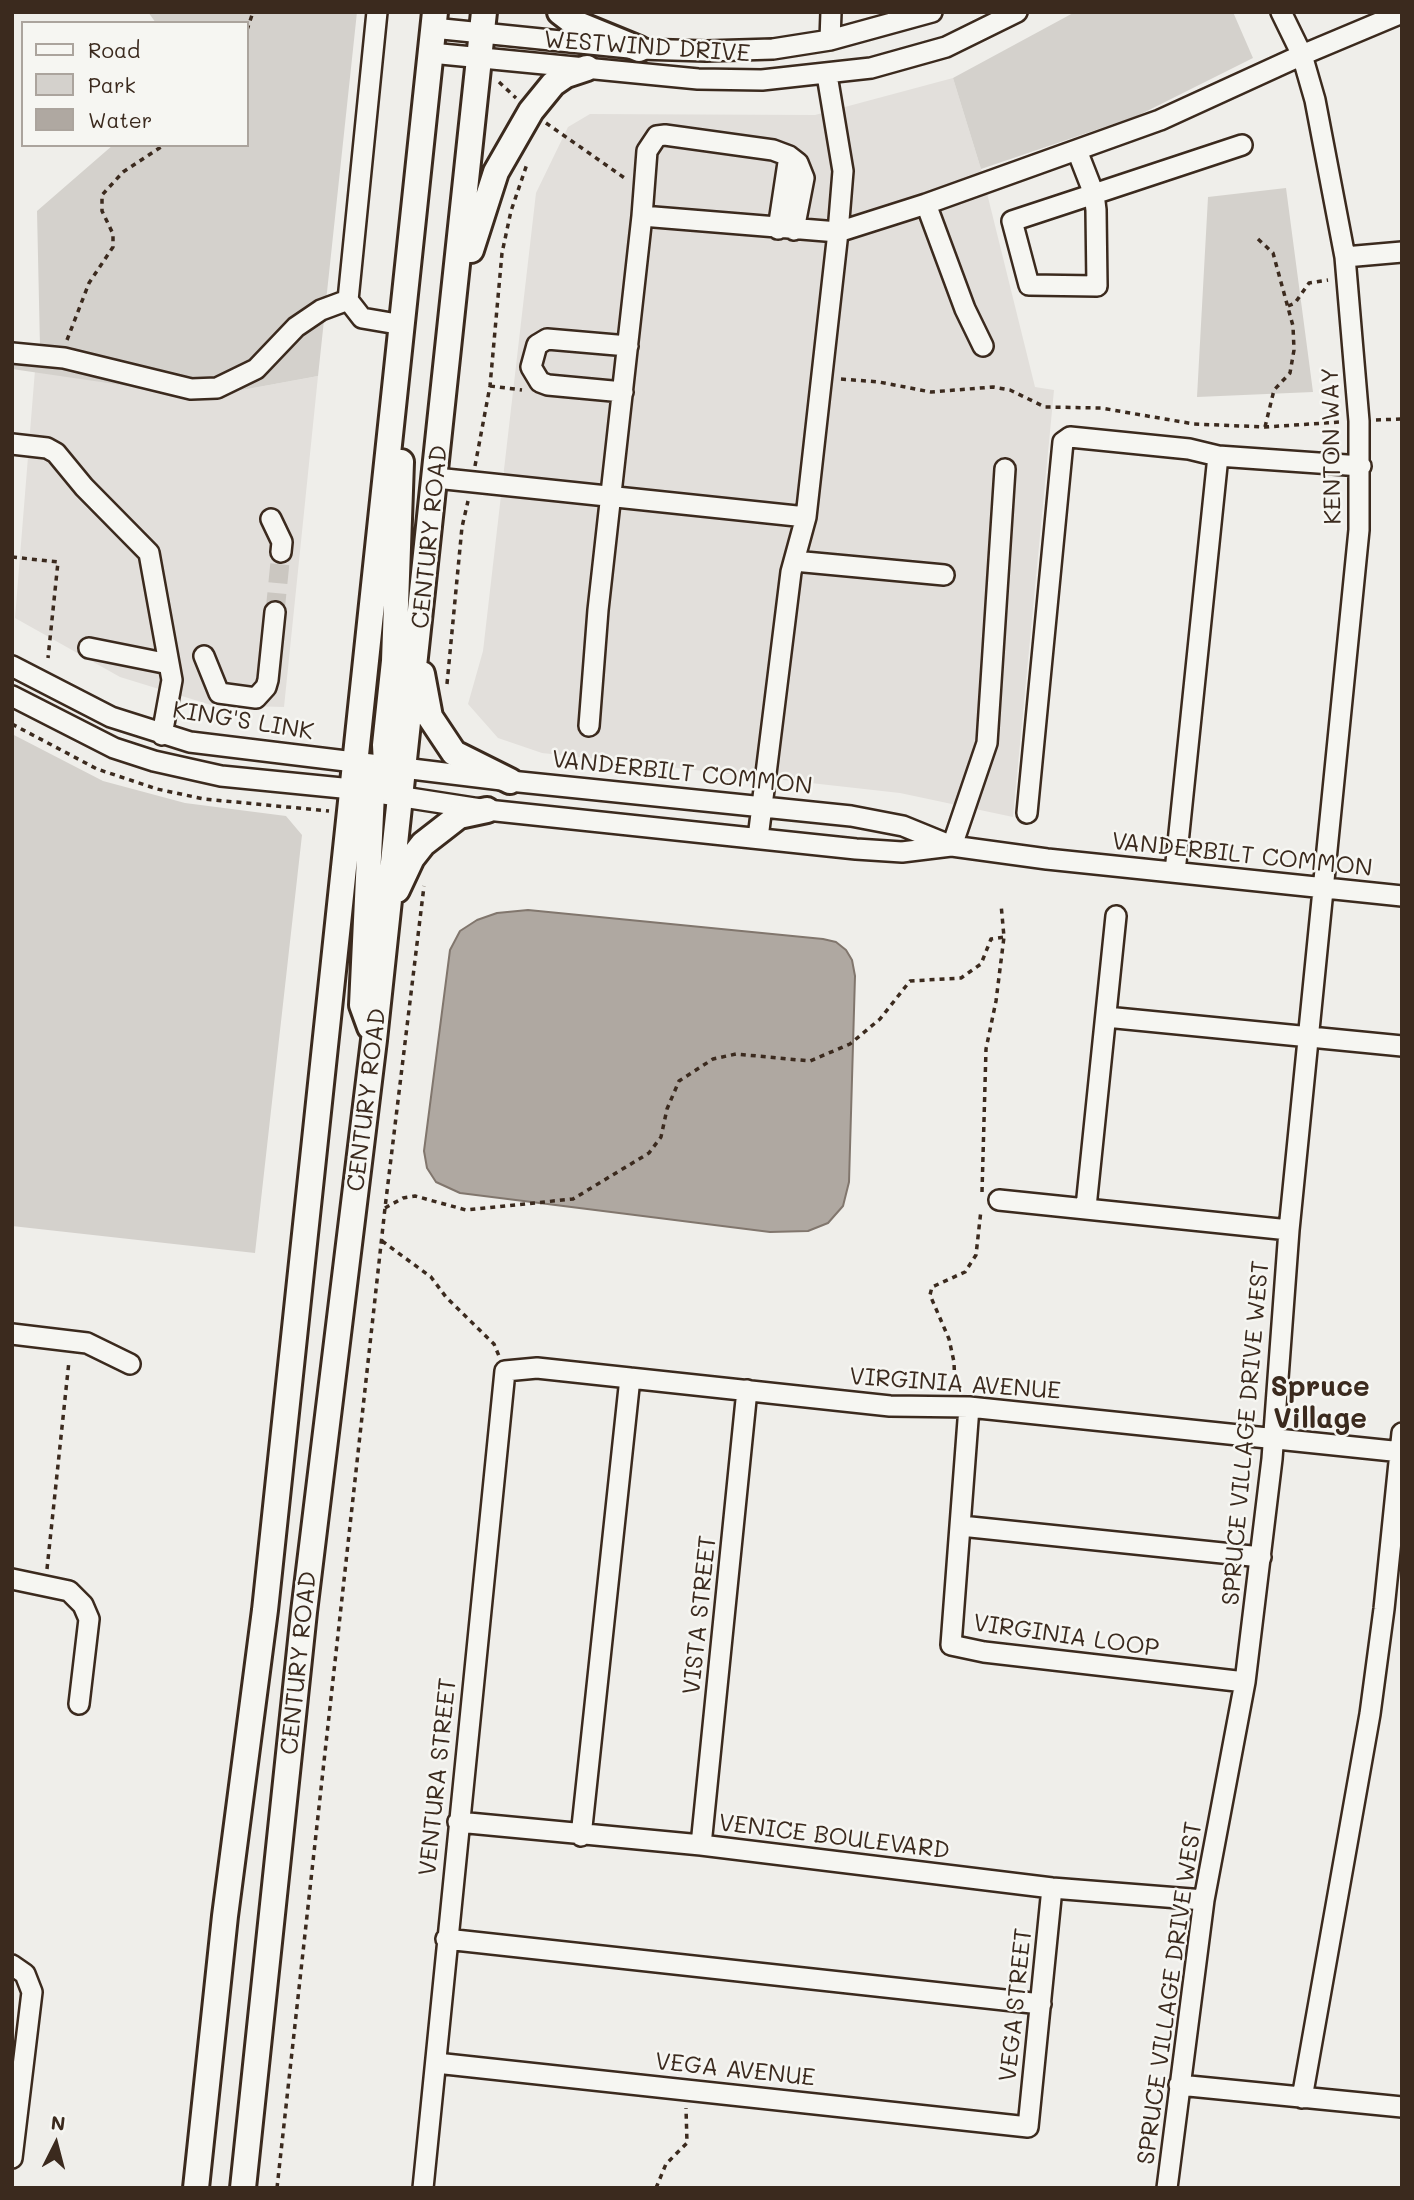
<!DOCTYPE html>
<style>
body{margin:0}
#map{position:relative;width:1414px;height:2200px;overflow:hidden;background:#efeeea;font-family:Mali,sans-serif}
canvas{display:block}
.frame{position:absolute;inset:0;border:14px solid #3b2a1e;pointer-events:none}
.legend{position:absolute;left:21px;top:21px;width:228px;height:126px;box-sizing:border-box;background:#f6f6f2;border:2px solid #aba49d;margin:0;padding:9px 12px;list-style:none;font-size:21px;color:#3b2a1e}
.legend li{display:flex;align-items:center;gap:14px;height:35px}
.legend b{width:35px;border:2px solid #aba49d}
.north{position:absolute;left:21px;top:2109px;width:70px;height:70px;-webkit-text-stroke:5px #f6f6f2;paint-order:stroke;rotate:6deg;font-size:19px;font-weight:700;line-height:28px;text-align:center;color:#3b2a1e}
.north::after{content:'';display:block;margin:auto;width:24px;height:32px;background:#3b2a1e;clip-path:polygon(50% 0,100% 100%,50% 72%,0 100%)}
</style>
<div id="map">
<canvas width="1414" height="2200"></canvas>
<div class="frame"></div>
<ul class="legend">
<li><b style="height:9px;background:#f6f6f2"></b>Road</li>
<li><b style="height:19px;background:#d4d1cc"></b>Park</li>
<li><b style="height:19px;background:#afa8a1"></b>Water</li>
</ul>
<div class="north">N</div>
</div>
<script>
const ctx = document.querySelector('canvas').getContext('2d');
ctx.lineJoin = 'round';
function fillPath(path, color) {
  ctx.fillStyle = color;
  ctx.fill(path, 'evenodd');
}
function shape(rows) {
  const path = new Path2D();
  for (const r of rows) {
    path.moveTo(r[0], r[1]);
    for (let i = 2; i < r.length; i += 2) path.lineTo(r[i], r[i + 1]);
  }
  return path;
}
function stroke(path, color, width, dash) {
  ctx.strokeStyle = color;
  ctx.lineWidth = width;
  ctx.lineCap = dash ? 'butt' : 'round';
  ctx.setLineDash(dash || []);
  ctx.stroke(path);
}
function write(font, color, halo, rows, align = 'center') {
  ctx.font = font + ' Mali,sans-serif';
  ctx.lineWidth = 5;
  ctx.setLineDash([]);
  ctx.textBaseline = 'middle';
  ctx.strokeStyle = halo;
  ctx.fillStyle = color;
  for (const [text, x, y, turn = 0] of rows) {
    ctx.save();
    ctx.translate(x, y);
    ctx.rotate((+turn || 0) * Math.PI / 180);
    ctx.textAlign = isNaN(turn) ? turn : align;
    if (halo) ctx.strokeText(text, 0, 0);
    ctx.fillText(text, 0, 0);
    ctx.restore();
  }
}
fillPath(shape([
 [953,78,981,169,1035,387,1054,390,1013,817,900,793,542,753,498,738,468,704,483,651,536,193,568,127,590,114,815,115],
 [35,370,204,397,318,376,284,707,211,705,120,677,15,618]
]), '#e2dfdb');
fillPath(shape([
 [148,12,357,12,318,376,204,397,12,369,12,346,40,347,37,211,113,145,247,145,247,23,156,23],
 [1075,12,1233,12,1253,58,1137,116,981,169,953,78],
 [1286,188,1313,392,1197,397,1208,197],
 [12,734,103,781,185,803,286,816,302,835,255,1253,12,1226]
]), '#d4d1cc');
const water = shape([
 [528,910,823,939,836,942,846,950,852,960,855,976,849,1182,843,1206,828,1223,808,1231,770,1232,460,1193,436,1182,427,1168,424,1151,450,950,460,931,477,920,497,913,528,910]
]);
fillPath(water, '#afa8a1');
stroke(water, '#81766d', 2);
stroke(shape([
 [275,612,281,552]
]), '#cbc7c1', 19, [19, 10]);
const minor = shape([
 [377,12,348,300,362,318,403,325],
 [433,28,639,49,706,51,773,49,830,40,932,12],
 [830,40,831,12],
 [431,53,698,79,762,80,871,68,946,47,1017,12],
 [1078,153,1094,194,1096,210,1097,286,1029,285,1012,221,1094,194,1242,145],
 [926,204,1160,120,1302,55,1402,13],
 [642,216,647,151,657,136,665,135,773,150,789,156,798,163,804,178,794,230],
 [778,229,789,156],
 [1345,257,1402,252],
 [12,353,64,358,191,389,217,388,256,369,296,327,321,310,348,300],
 [623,392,548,385,540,382,531,367,537,345,547,339,628,346],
 [12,444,47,448,56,453,84,487,149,553,172,680,162,735],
 [436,478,806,517],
 [271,519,282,542,281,552],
 [794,561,944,575],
 [89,648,169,664],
 [204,656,219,693,256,698,266,687,268,680,275,612],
 [12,666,111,717,190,742,510,781,851,816,903,826,952,846,1047,859,1402,896],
 [12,696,114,748,154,761,221,776,352,789,487,810,856,849,902,852,951,846],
 [589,726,598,610,642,216,838,232,926,204,965,309,983,346],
 [1027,813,1063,442,1070,437,1189,449,1218,456,1361,466],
 [758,838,791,572,806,517,838,232,843,171,827,75],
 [952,846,987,743,1005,469],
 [1175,872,1218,456],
 [1106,1017,1402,1046],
 [999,1200,1289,1230],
 [1086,1207,1116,916],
 [12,1334,87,1343,130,1364],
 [969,1407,951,1645,984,1652,1245,1682],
 [961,1526,1261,1557],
 [12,1579,69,1591,83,1605,89,1619,79,1704],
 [458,1822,701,1845,1052,1888,1204,1900],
 [581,1836,630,1378],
 [701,1845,747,1390],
 [446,1939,1041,2004],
 [12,1965,25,1974,32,1992,12,2158],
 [436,2063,1028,2127,1052,1888],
 [1179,2085,1402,2107],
 [1302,2098,1370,1714,1384,1609,1402,1433],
 [423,2188,505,1371,537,1368,890,1406,969,1407,1402,1452],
 [1167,2188,1204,1900,1245,1682,1272,1459,1289,1230,1359,530,1359,421,1345,257,1315,100,1302,55,1281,12]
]);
const major = shape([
 [560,12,573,22,639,49],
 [471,250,496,172,531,111,553,84,566,75,587,68],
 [422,674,430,717,454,753,510,781],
 [355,762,368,776,372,793,362,1005,370,1027],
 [399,797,386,764,385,745,394,661,401,462],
 [397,890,412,858,423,844,459,816,487,810],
 [196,2188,225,1916,265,1610,435,12],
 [243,2188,304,1612,374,1040,484,12]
]);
stroke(minor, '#3b2a1e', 24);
stroke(major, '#3b2a1e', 30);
stroke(shape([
 [247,30,253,12],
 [499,82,516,98],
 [546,123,626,179],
 [1258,239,1273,253,1293,326,1294,350,1290,373,1274,390,1265,427],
 [1288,306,1295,303,1309,283,1328,280],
 [67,340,89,283,113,247,113,234,102,211,102,195,123,172,164,145],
 [841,379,879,382,931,392,993,387,1010,390,1045,407,1101,408,1194,424,1265,427,1340,422],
 [490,386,522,390],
 [1376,420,1402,419],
 [475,466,490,386,502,253,511,211,527,164],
 [12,557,58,562,48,658],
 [447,684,462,527,468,501],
 [12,724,97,769,157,789,204,799,329,811],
 [982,1192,986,1049,996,1001,1004,937,1001,904],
 [385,1208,403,1198,415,1196,466,1210,573,1199,649,1153,661,1137,667,1109,679,1081,713,1059,736,1054,810,1061,850,1044,880,1019,910,981,961,978,981,964,991,939,1004,937],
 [382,1241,431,1277,446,1297,494,1344,499,1356],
 [955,1390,954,1362,949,1339,930,1295,932,1287,965,1272,976,1255,981,1210],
 [47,1569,69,1361],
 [277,2188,385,1208,424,886],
 [656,2188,666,2164,687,2143,686,2108]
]), '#3b2a1e', 3.5, [5, 5]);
stroke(minor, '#f6f6f2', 19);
stroke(major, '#f6f6f2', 24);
write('24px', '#3b2a1e', '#f6f6f2', [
 ["WESTWIND DRIVE",647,47,4],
 ["KENTON WAY",1332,446,-91],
 ["CENTURY ROAD",430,537,-84],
 ["KING'S LINK",243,721,9],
 ["VANDERBILT COMMON",682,773,6],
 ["VANDERBILT COMMON",1242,855,6],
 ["CENTURY ROAD",367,1100,-83],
 ["VIRGINIA AVENUE",955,1384,4],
 ["SPRUCE VILLAGE DRIVE WEST",1246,1433,-85],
 ["VISTA STREET",700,1615,-84],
 ["VIRGINIA LOOP",1066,1636,8],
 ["CENTURY ROAD",299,1663,-84],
 ["VENTURA STREET",438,1777,-84],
 ["VENICE BOULEVARD",834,1837,7],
 ["SPRUCE VILLAGE DRIVE WEST",1170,1993,-82],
 ["VEGA STREET",1016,2005,-84],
 ["VEGA AVENUE",735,2070,6]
]);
write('bold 28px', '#3b2a1e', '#f6f6f2', [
 ["Spruce",1320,1387],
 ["Village",1320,1419]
]);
</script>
